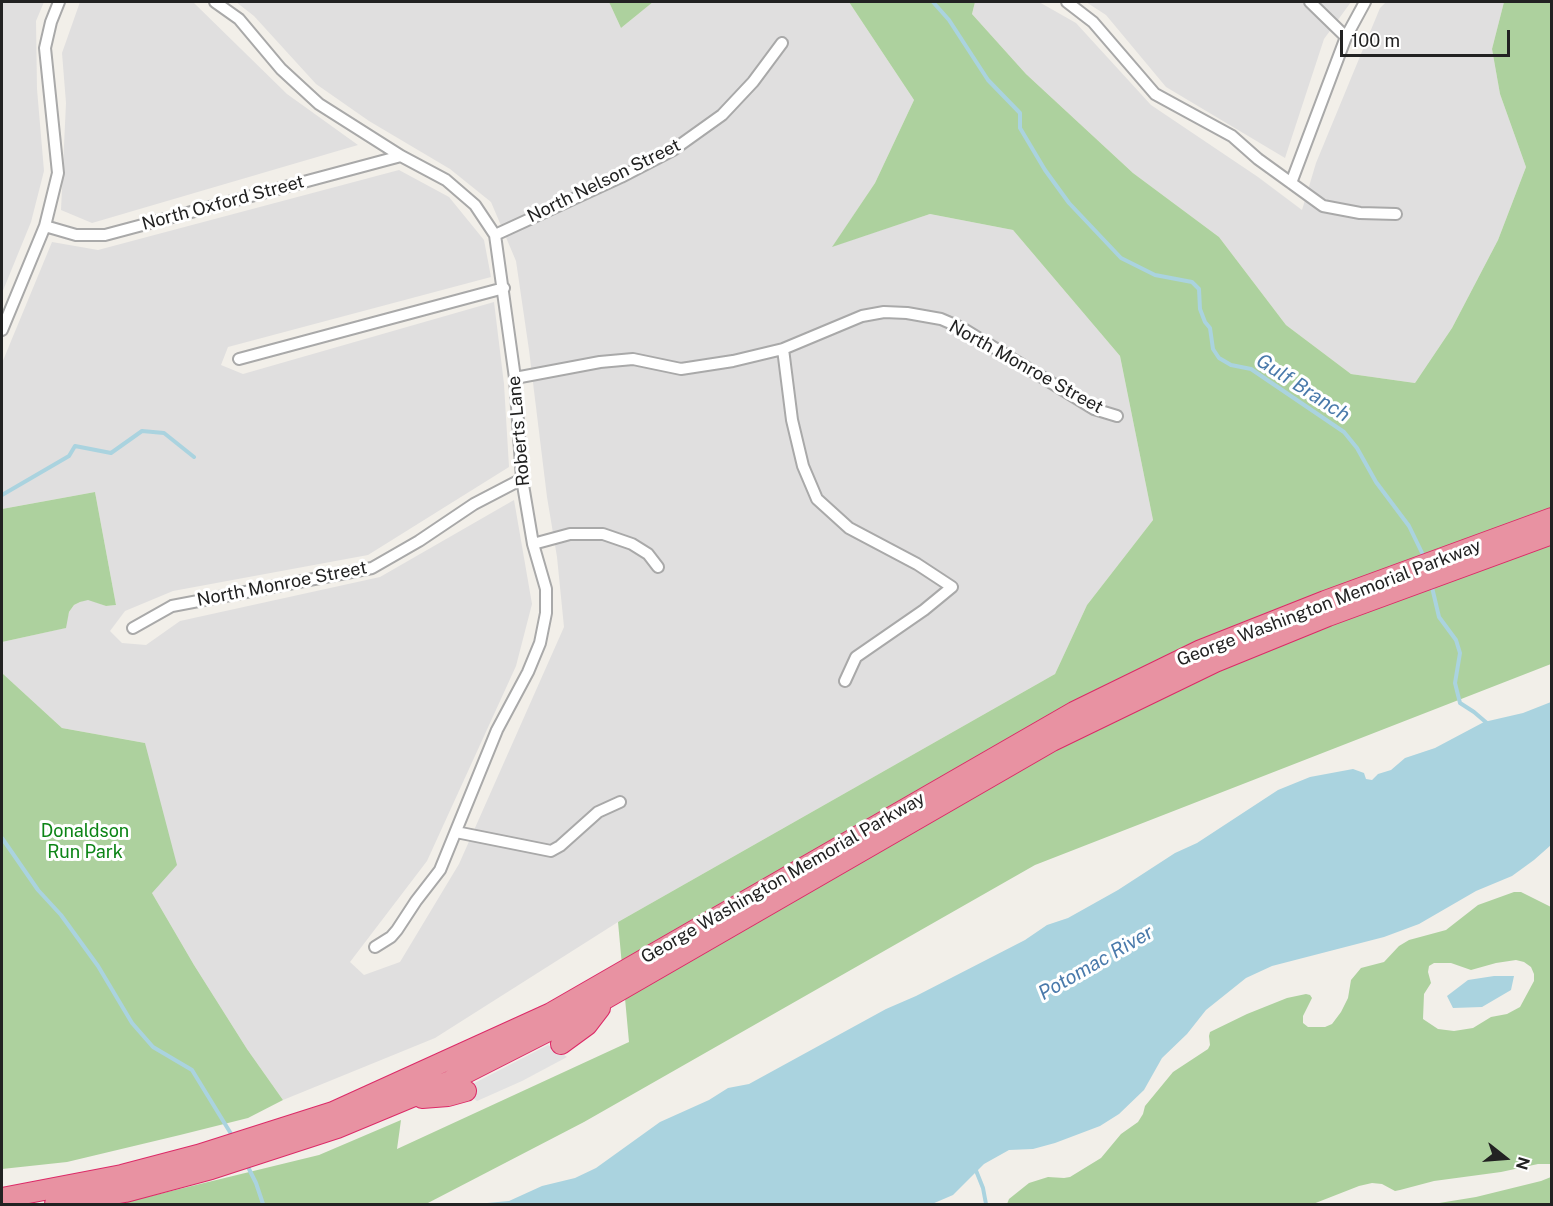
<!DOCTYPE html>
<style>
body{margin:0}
#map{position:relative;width:1553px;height:1206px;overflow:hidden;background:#f2efe9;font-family:"Public Sans",sans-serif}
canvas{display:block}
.frame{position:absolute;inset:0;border:3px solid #222;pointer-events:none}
.north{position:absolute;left:1475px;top:1128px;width:60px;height:60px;-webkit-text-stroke:4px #fff;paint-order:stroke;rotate:107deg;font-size:16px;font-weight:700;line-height:24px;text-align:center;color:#222}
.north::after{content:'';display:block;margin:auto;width:21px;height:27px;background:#222;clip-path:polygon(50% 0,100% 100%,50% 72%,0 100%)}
.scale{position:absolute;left:1340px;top:30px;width:170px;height:27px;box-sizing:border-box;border:3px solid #222;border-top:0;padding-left:8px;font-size:18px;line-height:21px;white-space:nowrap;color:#222;-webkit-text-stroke:4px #fff;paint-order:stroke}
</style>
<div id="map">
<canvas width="1553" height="1206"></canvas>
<div class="frame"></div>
<div class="north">N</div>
<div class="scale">100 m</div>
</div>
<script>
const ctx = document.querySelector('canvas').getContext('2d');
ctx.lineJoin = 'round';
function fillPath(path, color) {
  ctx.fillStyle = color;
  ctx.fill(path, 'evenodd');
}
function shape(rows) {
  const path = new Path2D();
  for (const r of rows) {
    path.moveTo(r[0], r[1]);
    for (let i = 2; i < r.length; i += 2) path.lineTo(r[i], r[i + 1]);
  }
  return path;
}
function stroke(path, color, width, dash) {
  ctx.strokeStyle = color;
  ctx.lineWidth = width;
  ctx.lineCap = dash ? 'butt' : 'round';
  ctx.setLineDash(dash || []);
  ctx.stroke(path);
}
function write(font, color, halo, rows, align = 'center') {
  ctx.font = font + ' "Public Sans",sans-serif';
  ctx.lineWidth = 6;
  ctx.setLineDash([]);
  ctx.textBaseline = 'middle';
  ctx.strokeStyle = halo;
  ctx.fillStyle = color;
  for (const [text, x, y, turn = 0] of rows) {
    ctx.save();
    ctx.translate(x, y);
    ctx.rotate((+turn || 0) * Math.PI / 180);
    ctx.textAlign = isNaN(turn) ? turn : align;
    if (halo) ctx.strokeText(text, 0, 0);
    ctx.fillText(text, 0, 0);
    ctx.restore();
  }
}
fillPath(shape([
 [2,2,44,2,36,21,37,89,44,171,31,222,2,293],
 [80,2,193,2,287,94,358,145,92,223,61,210,66,103,62,53],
 [236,2,609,2,621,28,653,2,849,2,914,100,875,183,833,246,930,214,1013,230,1120,356,1153,520,1087,605,1055,674,618,922,435,1038,283,1100,247,1049,194,965,152,893,145,743,62,728,2,673,2,642,65,628,69,612,74,605,80,602,88,599,106,606,116,605,95,492,2,509,2,363,52,242,98,250,399,170,449,197,484,240,491,277,228,347,221,365,243,374,494,302,504,384,509,467,368,555,173,591,125,611,110,631,122,643,146,645,180,621,380,577,514,500,532,604,516,666,427,861,350,962,364,975,400,962,459,864,564,627,557,557,547,497,529,350,516,261,491,202,450,169,369,121,316,84,254,16],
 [975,2,1039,2,1076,23,1151,105,1258,177,1302,210,1316,163,1380,8,1386,2,1504,2,1492,49,1500,94,1526,167,1498,240,1452,328,1415,383,1351,374,1286,325,1219,237,1133,173,1026,74,972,14],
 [1086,2,1351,2,1324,39,1285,158,1166,87,1106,15]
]), '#e0dfdf');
fillPath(shape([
 [609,2,653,2,621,28],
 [849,2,975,2,972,14,1026,74,1133,173,1219,237,1286,325,1351,374,1415,383,1452,328,1498,240,1526,167,1500,94,1492,49,1504,2,1551,2,1551,664,1035,865,584,1122,426,1204,118,1204,319,1155,401,1120,397,1149,629,1042,618,922,1055,674,1087,605,1153,520,1120,356,1013,230,930,214,832,247,875,183,914,100],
 [95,492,116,605,106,606,88,600,80,602,74,605,69,612,66,628,2,642,2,509],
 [2,673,62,728,145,743,177,865,152,893,194,965,247,1049,283,1100,248,1118,180,1135,67,1162,2,1169],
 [1514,892,1521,892,1551,907,1551,1164,1538,1164,1501,1172,1434,1181,1400,1190,1395,1191,1382,1184,1372,1183,1359,1186,1313,1204,1007,1204,1009,1199,1029,1183,1048,1177,1064,1178,1070,1177,1101,1158,1121,1134,1138,1122,1143,1114,1145,1106,1173,1072,1208,1049,1210,1045,1209,1036,1210,1032,1247,1014,1287,998,1306,994,1310,995,1312,998,1303,1016,1303,1023,1308,1027,1325,1027,1332,1024,1341,1012,1348,998,1351,980,1361,968,1384,962,1399,946,1409,940,1446,930,1478,905],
 [1516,960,1524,962,1531,967,1534,974,1534,981,1520,1007,1507,1014,1491,1017,1473,1028,1454,1031,1438,1029,1423,1019,1424,994,1431,983,1428,972,1429,966,1434,963,1451,963,1471,970,1496,963],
 [1551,1177,1551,1204,1433,1204,1476,1197,1541,1181]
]), '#add19e');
fillPath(shape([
 [548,1045,567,1057,522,1081,477,1101,461,1090]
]), '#e2e2e2');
fillPath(shape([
 [1551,702,1551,845,1534,860,1512,876,1476,891,1419,924,1384,937,1272,966,1246,978,1206,1010,1187,1034,1162,1058,1144,1090,1119,1114,1100,1126,1055,1143,1033,1149,1009,1150,984,1164,953,1195,932,1204,476,1204,509,1201,542,1186,575,1178,596,1168,660,1122,709,1100,728,1088,749,1084,886,1009,916,996,1025,940,1047,925,1068,918,1118,890,1175,853,1197,843,1278,790,1310,777,1353,769,1364,773,1366,779,1372,780,1378,774,1391,770,1405,758,1435,748,1484,722,1523,713],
 [1494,976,1514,976,1511,990,1482,1007,1453,1008,1447,996,1468,980]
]), '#aad3df');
stroke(shape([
 [933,2,949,20,988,80,1020,113,1020,128,1045,170,1069,203,1121,258,1155,275,1192,282,1199,289,1200,309,1205,322,1210,328,1213,349,1219,358,1231,365,1251,369,1344,432,1357,448,1376,482,1409,526,1425,559],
 [2,495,69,456,75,446,111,453,142,431,164,433,194,457],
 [1431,583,1439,617,1456,640,1460,653,1455,683,1460,703,1474,712,1488,724],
 [2,838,38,890,61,915,98,966,132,1023,153,1047,192,1070,233,1137],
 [246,1163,256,1183,263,1204],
 [975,1168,983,1188,986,1204]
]), '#aad3df', 4);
const street = shape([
 [215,2,239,19,281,69,319,104,401,156,446,180,475,205,495,235,515,378,522,479,533,544,546,589,546,613,540,643,528,672,497,730,440,870,416,901,397,930,391,937,375,947],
 [1067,2,1093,22,1155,94,1232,136,1258,159,1323,206,1360,213,1396,214],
 [1310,2,1346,37],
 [1291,183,1346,37,1365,2],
 [45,226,76,235,105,235,401,156],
 [495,235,621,177,673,150,722,115,753,82,782,43],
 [2,330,45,226,58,173,45,48,51,22,59,2],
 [783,349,792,420,803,466,817,499,849,528,917,564,952,587,924,610,856,657,845,681],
 [239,359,504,288],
 [515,378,600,362,633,359,681,369,733,361,783,349,862,316,884,312,907,313,941,319,962,328,1094,409,1117,416],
 [533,544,570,534,603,534,632,544,648,554,658,567],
 [133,628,172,606,372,568,419,541,474,504,522,479],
 [456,832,551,851,560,846,598,812,620,802]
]);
const highway = shape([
 [561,1044,587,1025,600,1008],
 [422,1098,448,1096,466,1091],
 [2,1198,122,1175,198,1155,333,1112,551,1013,1074,712,1201,650,1325,601,1552,518],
 [55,1204,125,1192,211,1169,337,1128,450,1081,558,1026,1052,741,1215,662,1328,616,1552,534]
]);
stroke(street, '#a9a9a9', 14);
stroke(highway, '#dc2a67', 22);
stroke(street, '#fff', 10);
stroke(highway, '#e892a2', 20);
write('18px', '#222', '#fff', [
 ["North Nelson Street",604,181,-26],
 ["North Oxford Street",223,203,-15],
 ["North Monroe Street",1026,367,29],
 ["Roberts Lane",519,431,-95],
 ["North Monroe Street",282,584,-11],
 ["George Washington Memorial Parkway",1329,603,-21],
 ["George Washington Memorial Parkway",783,878,-30]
]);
write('18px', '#0c8416', '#fff', [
 ["Donaldson",85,831],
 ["Run Park",85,852]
]);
write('italic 20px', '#4a7aab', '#fff', [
 ["Gulf Branch",1303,388,33],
 ["Potomac River",1096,963,-30]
]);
</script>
